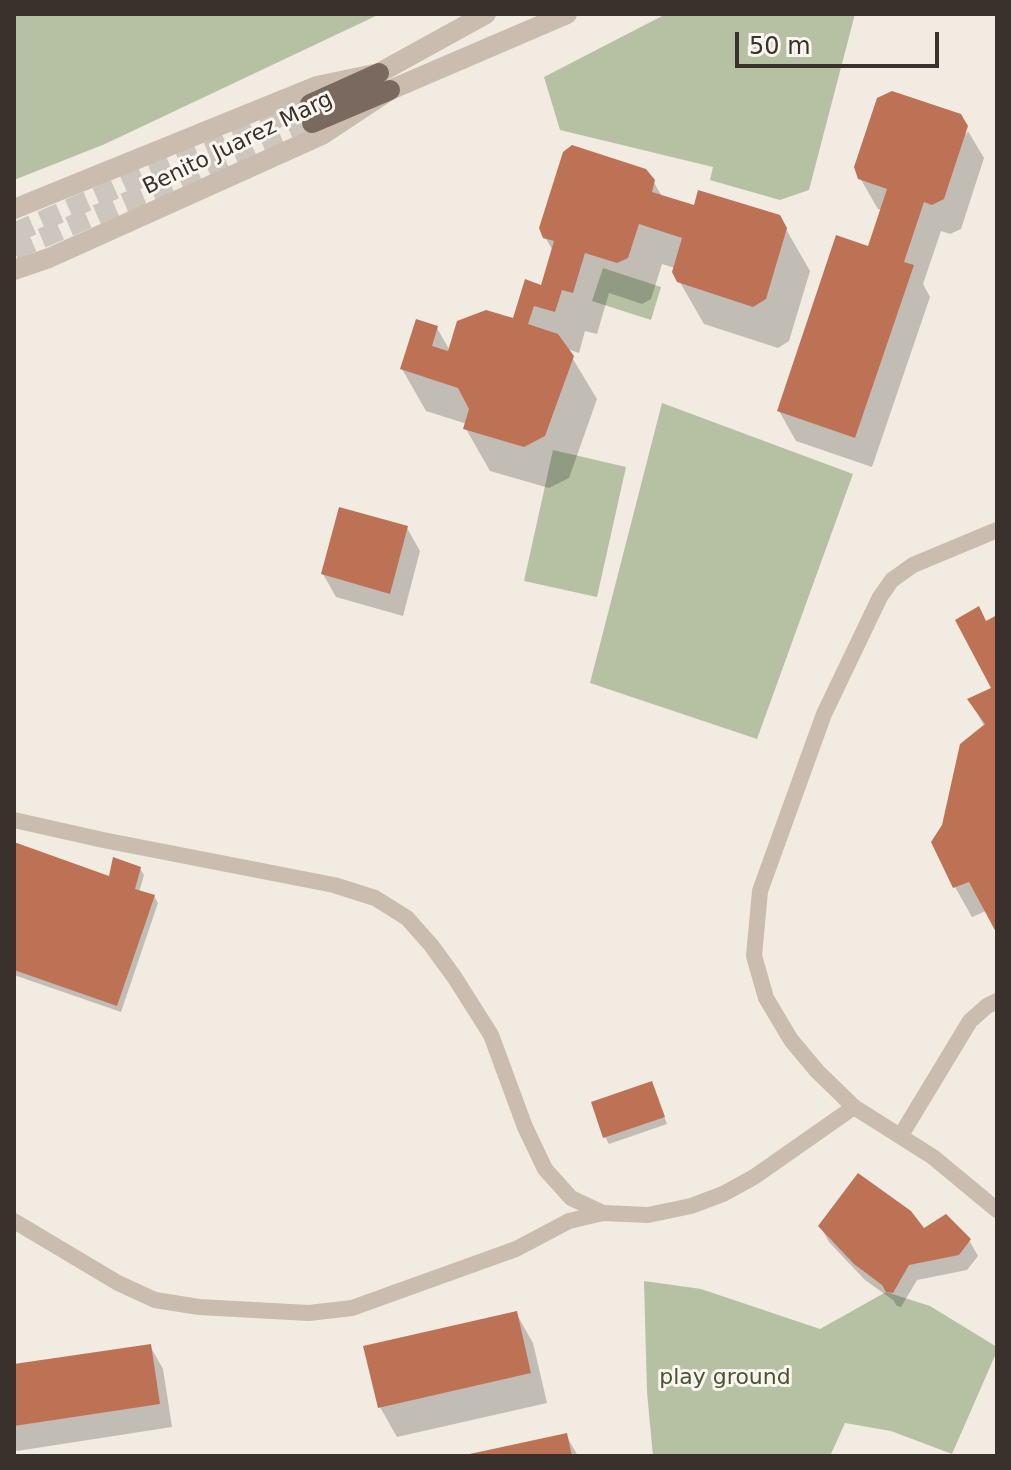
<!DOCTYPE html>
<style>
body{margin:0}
#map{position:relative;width:1011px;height:1470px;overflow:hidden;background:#f2ebe2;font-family:"DejaVu Sans",sans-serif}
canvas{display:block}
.frame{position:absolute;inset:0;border:16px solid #3a312c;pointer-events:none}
.scale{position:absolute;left:735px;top:32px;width:204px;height:36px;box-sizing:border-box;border:4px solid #3a312c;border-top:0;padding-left:10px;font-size:24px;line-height:28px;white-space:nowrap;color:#3a312c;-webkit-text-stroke:6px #faf5ef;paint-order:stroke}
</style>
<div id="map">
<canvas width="1011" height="1470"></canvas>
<div class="frame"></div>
<div class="scale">50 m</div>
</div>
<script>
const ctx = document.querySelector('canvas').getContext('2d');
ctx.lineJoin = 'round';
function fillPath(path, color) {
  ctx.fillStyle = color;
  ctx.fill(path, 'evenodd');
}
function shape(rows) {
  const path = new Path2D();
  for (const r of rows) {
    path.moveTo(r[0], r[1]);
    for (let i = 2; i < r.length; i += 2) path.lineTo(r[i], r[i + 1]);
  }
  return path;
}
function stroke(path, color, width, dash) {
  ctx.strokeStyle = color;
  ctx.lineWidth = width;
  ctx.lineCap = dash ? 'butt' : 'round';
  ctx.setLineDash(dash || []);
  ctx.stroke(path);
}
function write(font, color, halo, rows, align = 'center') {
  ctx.font = font + ' "DejaVu Sans",sans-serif';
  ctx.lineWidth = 6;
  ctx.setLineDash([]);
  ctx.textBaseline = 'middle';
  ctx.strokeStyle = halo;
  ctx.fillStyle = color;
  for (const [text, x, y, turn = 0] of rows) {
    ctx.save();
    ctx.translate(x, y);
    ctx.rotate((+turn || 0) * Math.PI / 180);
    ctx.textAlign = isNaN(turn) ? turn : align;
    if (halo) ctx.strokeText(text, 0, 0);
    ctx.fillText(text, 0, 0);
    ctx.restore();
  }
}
fillPath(shape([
 [14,14,380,14,105,144,14,180],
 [666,14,855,14,809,190,780,200,710,180,713,167,560,130,544,77],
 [603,268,661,287,651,320,592,301],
 [662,403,853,474,757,739,590,683],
 [553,450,626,467,597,597,524,581],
 [644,1281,701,1289,820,1329,886,1292,930,1306,997,1347,997,1351,952,1454,891,1431,845,1423,830,1456,653,1456,647,1392]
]), '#b6c1a3');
fillPath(shape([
 [966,127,966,135,968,131,984,158,961,229,950,234,941,231,923,284,930,297,872,467,796,441,779,411,869,249,882,210,878,209,860,178],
 [653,181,663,198,695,208,779,217,810,271,789,341,778,348,704,324,674,272,675,268,662,264,651,299,642,304,609,293,597,334,585,331,579,353,567,349,597,399,569,478,549,488,490,471,466,429,467,424,426,411,402,369,437,328,450,351,515,321,542,287,553,251,545,237],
 [407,528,420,551,403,616,336,597,323,574],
 [997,618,997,933,986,911,972,917,955,887,944,825,985,727,969,700,994,689,986,623],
 [14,844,111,879,140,868,144,875,139,892,154,896,158,903,121,1012,14,975],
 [651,1083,667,1124,609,1144,605,1137],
 [820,1226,924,1230,969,1240,978,1256,967,1270,917,1280,901,1307,897,1306,893,1300,865,1280,829,1242],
 [516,1313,533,1343,547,1403,397,1437,380,1407],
 [150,1346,163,1369,172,1427,17,1451,14,1446,14,1366],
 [566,1435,578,1456,468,1456]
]), '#0003');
fillPath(shape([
 [892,91,961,114,968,126,944,199,932,205,924,202,904,262,914,265,855,438,777,411,836,235,868,246,887,189,858,179,854,167,877,98],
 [572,145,646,169,655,180,652,192,694,205,698,190,780,215,787,228,766,299,753,307,677,282,672,272,682,238,639,224,628,258,617,263,585,253,573,293,562,290,555,312,534,306,528,324,558,334,574,356,545,436,524,447,463,429,469,409,458,388,400,369,416,319,438,326,432,346,448,351,457,321,486,310,513,318,525,279,541,285,554,241,543,238,539,228,563,152],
 [339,507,408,526,390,594,321,574],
 [979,606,986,621,997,615,997,934,969,882,953,888,931,842,942,825,960,744,985,724,967,699,991,688,955,620],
 [14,842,109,876,113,857,141,867,135,889,155,895,117,1006,14,970],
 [652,1081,665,1117,603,1138,591,1102],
 [858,1173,911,1211,924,1228,946,1214,971,1239,959,1255,909,1265,893,1293,886,1292,882,1285,854,1264,818,1226],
 [517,1311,531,1373,378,1408,363,1346],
 [151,1344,160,1404,14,1426,14,1364],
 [567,1433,572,1456,465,1456,465,1455]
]), '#be7255');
stroke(shape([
 [14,233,310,104],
 [14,250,312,123]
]), '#cdc6be', 20, [20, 10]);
stroke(shape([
 [997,530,913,565,892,580,880,597,824,714,760,891,754,956,766,998,791,1040,817,1071,854,1107,933,1157,997,1210],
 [14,820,103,840,334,885,375,898,407,918,431,945,455,978,491,1035,525,1127,545,1169,571,1198,603,1213,648,1215,691,1206,723,1194,754,1177,854,1107],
 [901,1135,970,1021,987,1006,997,1001],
 [14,1221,118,1283,155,1300,199,1307,309,1313,352,1308,516,1249,569,1221,603,1213]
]), '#cabcae', 16);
stroke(shape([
 [14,209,317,86,379,73,486,14],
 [14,270,49,258,322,135,390,90,567,14]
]), '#cabcae', 20);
stroke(shape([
 [310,104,379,73],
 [312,123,390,90]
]), '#7a695e', 20);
write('22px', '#3a312c', '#faf5ef', [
 ["Benito Juarez Marg",238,144,-26]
]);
write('22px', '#485631', '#faf5ef', [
 ["play ground",725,1378]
]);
</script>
